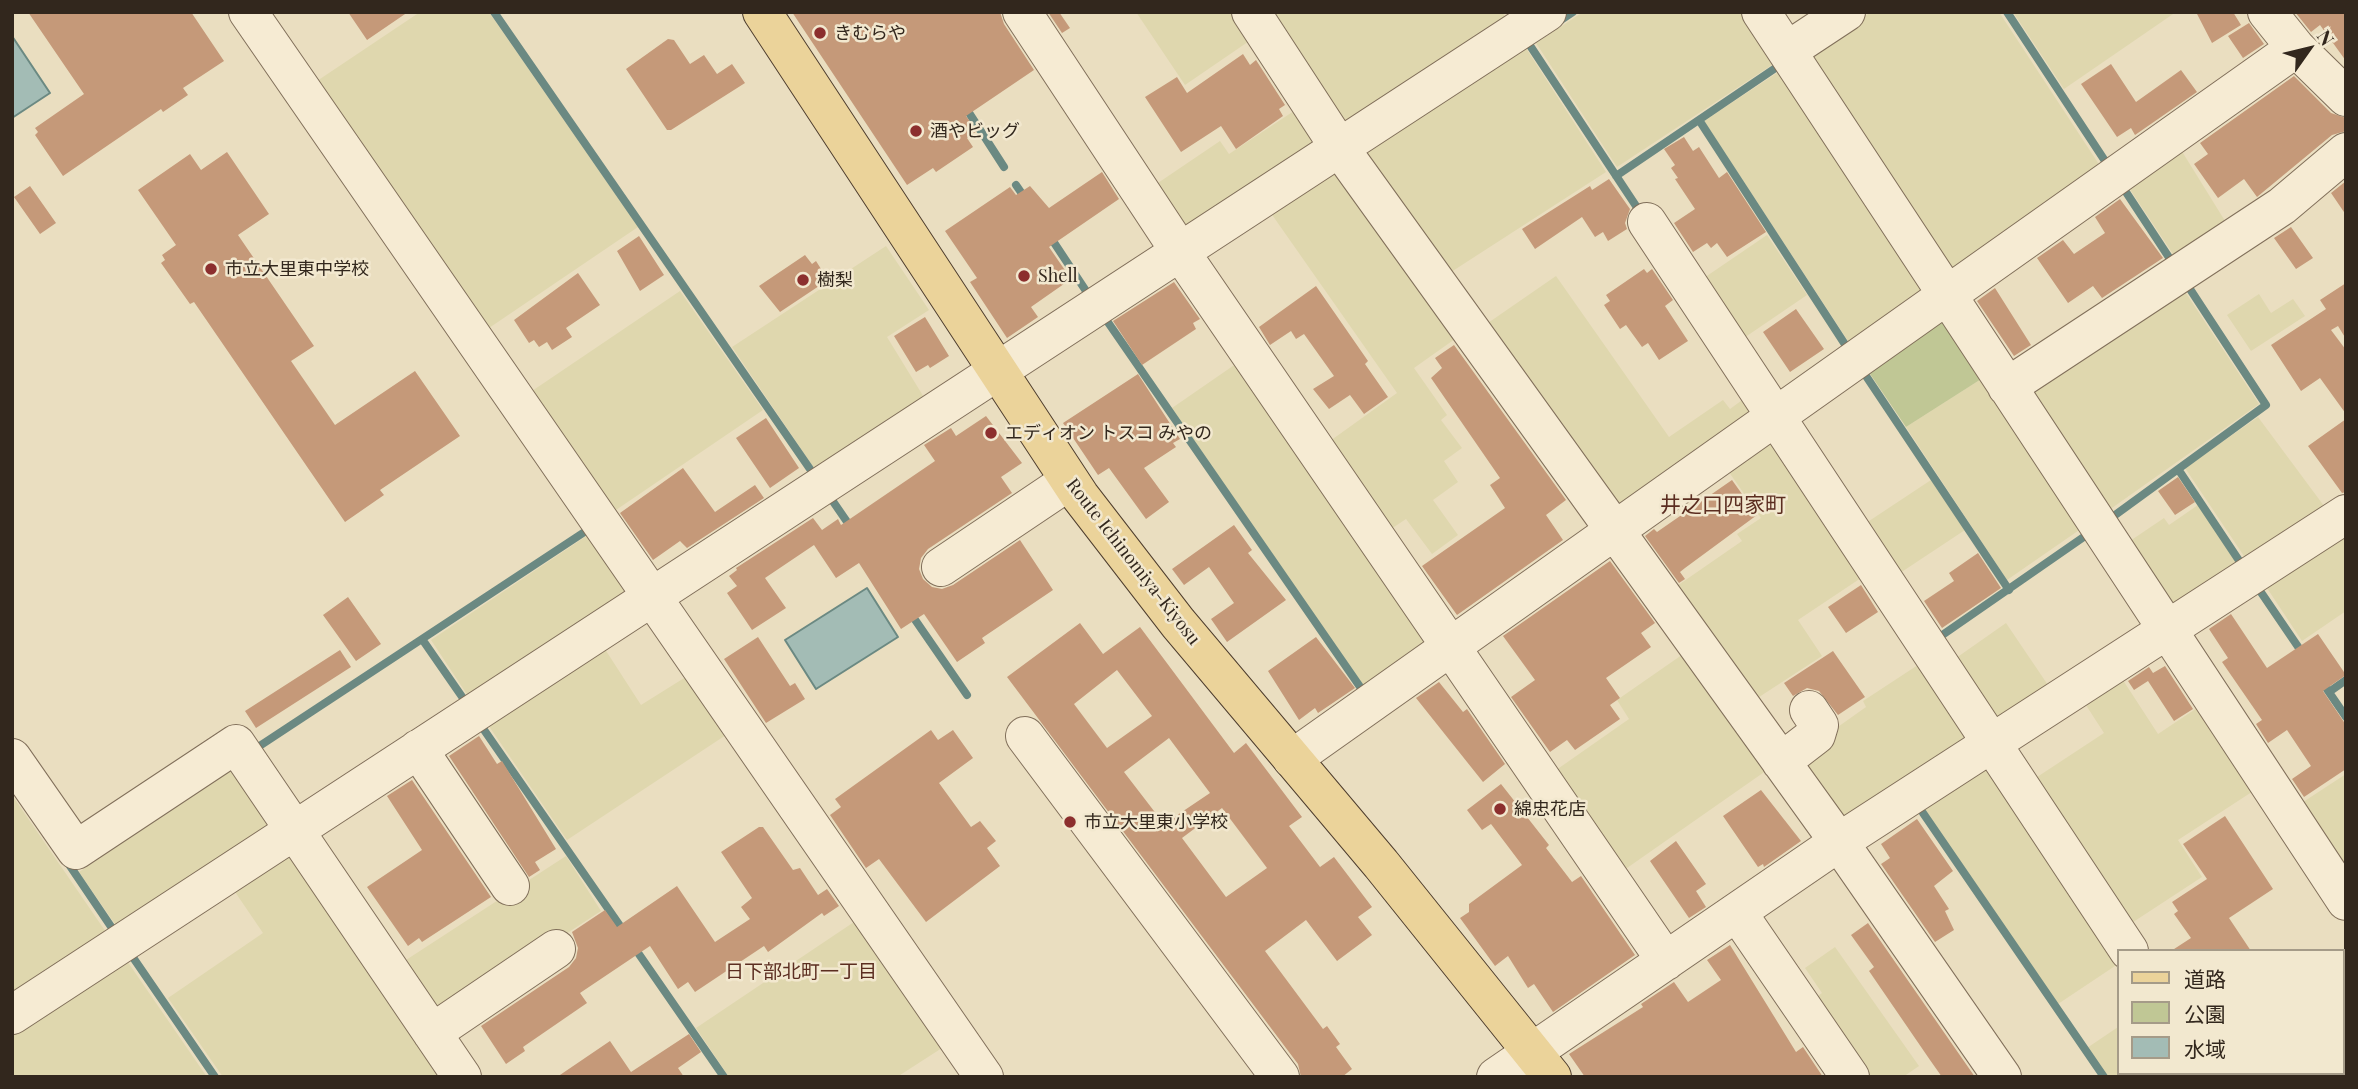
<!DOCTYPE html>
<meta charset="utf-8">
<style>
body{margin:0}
#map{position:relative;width:2358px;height:1089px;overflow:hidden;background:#eadec0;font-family:"Playfair Display","Noto Sans JP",serif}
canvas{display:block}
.frame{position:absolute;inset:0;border:14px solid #32271d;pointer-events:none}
.legend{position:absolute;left:2117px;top:949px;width:228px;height:126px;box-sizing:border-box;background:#f2e8cf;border:2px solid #a59b88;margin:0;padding:9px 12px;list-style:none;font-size:21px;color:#32271d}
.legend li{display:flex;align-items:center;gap:14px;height:35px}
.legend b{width:35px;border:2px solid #a59b88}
.north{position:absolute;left:2274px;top:14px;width:70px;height:70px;-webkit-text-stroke:5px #f2e8cf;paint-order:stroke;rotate:56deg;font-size:19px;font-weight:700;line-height:28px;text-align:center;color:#32271d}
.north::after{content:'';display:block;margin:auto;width:24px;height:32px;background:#32271d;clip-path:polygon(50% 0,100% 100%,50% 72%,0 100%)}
</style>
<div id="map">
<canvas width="2358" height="1089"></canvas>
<div class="frame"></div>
<ul class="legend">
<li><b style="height:9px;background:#ebd39a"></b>道路</li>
<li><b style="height:19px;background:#c0c795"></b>公園</li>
<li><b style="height:19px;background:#a3bcb5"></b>水域</li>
</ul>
<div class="north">N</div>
</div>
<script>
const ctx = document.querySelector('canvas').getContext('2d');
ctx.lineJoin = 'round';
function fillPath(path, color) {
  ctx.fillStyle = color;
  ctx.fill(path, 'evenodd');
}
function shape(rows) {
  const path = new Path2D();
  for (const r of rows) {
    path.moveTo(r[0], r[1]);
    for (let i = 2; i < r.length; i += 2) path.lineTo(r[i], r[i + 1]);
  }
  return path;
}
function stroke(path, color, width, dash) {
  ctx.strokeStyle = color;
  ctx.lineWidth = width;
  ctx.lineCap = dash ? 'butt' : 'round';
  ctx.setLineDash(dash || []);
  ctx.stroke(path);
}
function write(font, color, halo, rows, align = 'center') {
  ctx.font = font + ' "Playfair Display","Noto Sans JP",serif';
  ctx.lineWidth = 5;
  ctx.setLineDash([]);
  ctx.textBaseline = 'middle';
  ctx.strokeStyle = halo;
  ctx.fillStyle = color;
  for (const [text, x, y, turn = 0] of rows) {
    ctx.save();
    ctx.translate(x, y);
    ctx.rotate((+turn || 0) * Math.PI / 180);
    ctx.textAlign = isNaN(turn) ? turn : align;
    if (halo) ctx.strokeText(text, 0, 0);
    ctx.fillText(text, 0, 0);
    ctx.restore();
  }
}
fillPath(shape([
 [420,12,489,12,638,227,489,328,317,81],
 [1136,12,1242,12,1258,35,1185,85],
 [1270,12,1502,12,1512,27,1346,130],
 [1583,12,1750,12,1781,59,1617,167,1536,43],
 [1871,12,1999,12,2104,172,1953,278,1802,57],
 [2013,12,2176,12,2064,89],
 [1522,42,1606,172,1448,274,1362,154],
 [1786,67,1928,283,1927,302,1854,350,1704,121],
 [1303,105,1324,135,1191,235,1149,189,1220,141,1229,154],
 [2178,145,2230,229,2179,263,2125,182],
 [1333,166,1462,334,1414,368,1447,415,1441,420,1462,448,1444,461,1458,482,1433,500,1458,535,1432,554,1406,519,1385,533,1323,446,1397,393,1268,209],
 [1767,235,1807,295,1738,342,1698,282],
 [886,246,929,310,887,337,925,399,814,468,732,347],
 [1556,276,1669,437,1723,400,1730,409,1749,395,1758,408,1620,512,1485,325],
 [2178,281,2259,404,2102,515,2022,383],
 [680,291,763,410,613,512,532,391],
 [2259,294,2271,313,2293,299,2305,316,2251,351,2227,315],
 [1243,359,1434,636,1365,689,1172,408],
 [1986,376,2085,526,2007,580,1906,427],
 [2258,417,2327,510,2248,562,2185,468],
 [1766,436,1867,574,1798,620,1822,656,1753,701,1674,588,1742,541,1737,534,1761,518,1724,465],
 [1931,480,1965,530,1894,577,1860,527],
 [2198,505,2240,568,2180,609,2165,607,2130,541,2164,518,2169,525],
 [591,533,625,584,624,596,470,699,431,640],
 [2346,535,2346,611,2302,641,2265,585],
 [2006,623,2052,691,1999,725,1949,663],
 [601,643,641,705,689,675,729,733,567,840,484,719],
 [1689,650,1770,768,1617,875,1549,775,1629,719,1617,700],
 [1924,661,1971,733,1968,744,1839,822,1794,758,1866,707,1863,701],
 [2119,674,2158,734,2203,704,2258,788,2178,840,2202,877,2124,928,2028,783,2104,733,2082,699],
 [1982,762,2118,964,2058,1004,1920,803],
 [232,770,268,826,117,927,79,872],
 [2346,774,2346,879,2297,806],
 [12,795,108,935,12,999],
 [286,851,451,1077,223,1077,168,998,263,933,231,886],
 [566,856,601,911,442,1015,406,960],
 [854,922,942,1048,897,1077,729,1077,696,1028],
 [1835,947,1919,1066,1903,1077,1859,1077,1808,1003,1822,993,1805,968],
 [125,958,207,1077,12,1077,12,1032],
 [2346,1024,2346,1077,2266,1077,2271,1073,2342,1073,2342,1026],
 [2118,1027,2118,1073,2167,1073,2169,1077,2107,1077,2087,1048]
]), '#dfd7ae');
fillPath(shape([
 [1937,314,1986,376,1906,427,1864,365]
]), '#c0c795');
const water = shape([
 [12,36,50,93,12,118,12,36],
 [867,588,898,637,816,689,785,640,867,588]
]);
fillPath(water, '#a3bcb5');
stroke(water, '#6b8982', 2);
stroke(shape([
 [494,12,810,469],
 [2007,12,2109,167],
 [1558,22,1573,12],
 [1527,41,1642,215],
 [964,105,1004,167],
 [1699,120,1848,349],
 [1616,176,1777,67],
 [1016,185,1027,201],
 [2122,186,2174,265],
 [1049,235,1090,297],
 [1105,318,1365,694],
 [1862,370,2009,590],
 [2178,469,2242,565],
 [832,500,852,529],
 [2111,518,2266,405,2186,283],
 [2256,585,2303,654],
 [909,611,967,695],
 [1938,638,2088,534],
 [422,639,465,701],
 [2322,682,2346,717],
 [2329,692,2346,680],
 [482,727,625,933],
 [257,754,258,747,589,529],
 [1923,813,2104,1077],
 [66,860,114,931],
 [634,947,724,1077],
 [132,956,215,1077]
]), '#6b8982', 8);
fillPath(shape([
 [28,12,191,12,224,61,183,88,188,95,163,112,161,109,63,176,35,135,38,132,35,128,84,94],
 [348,12,408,12,367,40],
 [792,12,1000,12,1004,24,1034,70,966,116,977,131,967,138,973,147,936,172,933,168,907,185],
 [1048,12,1059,12,1070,28,1062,33],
 [2196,12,2233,12,2241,25,2212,43],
 [2295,12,2346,12,2346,61,2320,25,2311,32],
 [2249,23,2264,44,2243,58,2228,36],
 [668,39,674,40,690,64,704,55,717,74,732,64,745,83,671,130,667,130,626,69],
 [1243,54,1250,65,1256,60,1285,105,1279,109,1283,116,1236,149,1221,126,1181,152,1145,97,1177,77,1187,93],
 [2111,64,2136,102,2181,70,2197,92,2135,135,2131,128,2117,137,2081,84],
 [2294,76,2331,113,2346,118,2346,131,2332,135,2257,197,2244,179,2218,198,2194,164,2208,154,2200,143],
 [1684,137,1693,151,1699,147,1719,178,1727,172,1766,232,1727,257,1717,243,1711,248,1707,243,1693,252,1674,223,1695,209,1675,179,1678,178,1671,168,1675,165,1664,149],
 [227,152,269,214,238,235,314,346,291,361,335,425,415,371,460,436,380,490,384,495,345,522,194,302,190,304,161,263,165,260,162,255,176,245,138,190,190,154,201,170],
 [1102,172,1119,199,1049,247,1071,279,1031,307,1038,317,1007,338,970,282,977,278,945,231,1010,187,1016,195,1030,186,1049,208],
 [1609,179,1630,209,1625,223,1627,229,1608,241,1603,232,1595,237,1582,217,1535,249,1522,229,1590,186,1592,190],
 [2346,181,2346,215,2331,193],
 [30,186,56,223,40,234,14,197],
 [2120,199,2163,258,2102,298,2093,286,2068,303,2037,258,2063,240,2074,254,2105,233,2095,217],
 [2291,227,2313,258,2296,269,2274,238],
 [639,236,664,275,640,291,617,251],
 [805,255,812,264,816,261,828,280,780,312,759,286],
 [1644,269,1647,273,1652,269,1673,300,1665,306,1688,341,1659,360,1648,343,1642,347,1626,325,1620,329,1604,305,1610,301,1606,295],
 [578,273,600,305,566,328,572,337,552,350,547,342,539,347,534,340,529,343,514,320],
 [1174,282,1200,319,1193,323,1196,329,1142,365,1113,321],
 [2346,283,2346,339,2338,326,2331,330,2346,350,2346,414,2320,378,2301,391,2271,345,2326,309,2320,300],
 [1316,286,1368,361,1365,364,1388,397,1364,414,1350,395,1329,409,1313,389,1334,376,1304,334,1296,339,1291,331,1270,345,1259,327],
 [1995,288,2031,345,2014,356,1977,301],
 [1796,309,1824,349,1790,372,1763,332],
 [925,317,949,356,930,368,928,365,916,372,894,336],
 [1454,345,1566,500,1546,515,1563,540,1457,615,1422,566,1505,508,1490,485,1500,478,1431,378,1442,368,1435,358],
 [1138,374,1180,439,1173,443,1176,447,1144,468,1169,502,1146,519,1109,468,1098,475,1063,423],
 [986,416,1022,463,1001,477,1012,493,928,549,921,558,919,569,923,579,932,587,942,589,953,585,1020,540,1053,590,982,638,985,643,957,662,924,614,901,629,859,563,836,578,814,545,765,578,786,608,752,630,727,593,737,586,729,576,737,570,736,568,813,518,822,530,838,519,841,525,935,461,924,445,951,428,956,436],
 [766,418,799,468,770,488,736,438],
 [2346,419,2346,492,2342,493,2308,446],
 [683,468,715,512,755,485,764,498,687,548,680,541,653,560,620,513],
 [2178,477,2195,502,2175,515,2158,491],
 [1732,480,1757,515,1685,568,1680,572,1685,579,1679,583,1645,536,1654,529,1657,532],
 [1234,525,1252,550,1248,553,1286,600,1227,642,1211,619,1234,603,1209,567,1184,585,1172,569],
 [1978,553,2001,588,1942,628,1924,601,1954,581,1949,573],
 [1610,561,1655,623,1641,633,1651,647,1606,678,1620,698,1610,705,1620,719,1575,750,1567,740,1550,752,1511,697,1535,680,1503,636],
 [1861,585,1878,612,1846,633,1828,607],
 [348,597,381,644,356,661,323,615],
 [2231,614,2267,668,2318,634,2346,675,2323,691,2346,725,2346,769,2304,797,2292,779,2311,766,2287,730,2268,743,2256,724,2262,720,2222,662,2228,658,2209,629],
 [1080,623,1103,654,1140,627,1234,753,1246,743,1302,817,1289,826,1320,867,1334,857,1372,907,1358,917,1372,935,1337,961,1306,920,1265,951,1323,1029,1327,1026,1340,1044,1336,1047,1352,1069,1342,1077,1301,1077,1298,1064,1007,677],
 [1117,670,1152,716,1107,748,1074,704],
 [1169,738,1210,793,1164,824,1124,772],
 [1222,808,1267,868,1226,897,1182,838],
 [758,637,790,686,795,683,805,699,766,723,724,659],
 [1316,637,1355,688,1318,713,1315,708,1299,720,1268,671],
 [340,650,351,667,256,728,245,711],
 [1833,651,1865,697,1838,715,1819,691,1807,688,1793,696,1784,683],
 [2165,666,2193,709,2174,721,2148,681,2134,690,2128,681,2149,667,2153,673],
 [1439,682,1463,712,1467,709,1505,764,1483,782,1416,698],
 [931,730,938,740,953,730,973,758,939,783,971,827,980,821,996,841,987,848,1000,866,926,922,879,859,866,868,830,815,841,807,835,799],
 [479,736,497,764,502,761,556,849,535,862,540,870,529,877,449,756],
 [412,780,491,897,422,942,419,938,408,946,367,887,422,850,387,796],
 [1501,784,1549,845,1546,848,1572,882,1581,876,1635,955,1553,1012,1534,984,1528,988,1508,956,1495,966,1460,918,1469,912,1469,904,1522,865,1491,824,1482,830,1467,810],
 [1761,790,1801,841,1764,867,1763,864,1758,867,1723,816],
 [2225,816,2273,889,2229,918,2251,951,2171,951,2191,938,2174,914,2178,911,2172,902,2207,879,2183,844],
 [1917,819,1953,871,1934,886,1949,909,1945,911,1954,930,1935,942,1881,864,1890,858,1881,844],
 [759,827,763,827,793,870,800,868,818,895,827,889,839,906,824,916,822,913,768,952,764,946,695,992,688,982,678,989,650,946,580,993,587,1003,523,1047,525,1051,506,1064,481,1026,569,967,576,958,578,948,572,932,605,910,617,927,677,886,715,942,750,919,741,907,752,898,721,852],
 [1676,841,1706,884,1696,891,1706,907,1689,918,1650,861],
 [1868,923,1975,1077,1942,1077,1930,1060,1869,971,1874,967,1851,935],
 [1730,945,1796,1052,1803,1047,1823,1077,1585,1077,1569,1054,1643,1007,1641,1004,1674,982,1688,1002,1721,980,1707,960],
 [689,1034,701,1052,678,1068,684,1077,557,1077,610,1041,631,1072]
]), '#c59979');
const minor = shape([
 [248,12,984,1077],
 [1022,12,1179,250,1666,961],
 [1251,12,1339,147,1839,842,2002,1077],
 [1761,12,2346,901],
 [2267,12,2296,48,2346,97],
 [1787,51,1846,12],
 [1647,222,2129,951],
 [2007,387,2282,206,2346,152],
 [941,567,1069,481],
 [1025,736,1280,1077],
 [418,749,510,886],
 [12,758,76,850,236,744,462,1077],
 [1292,759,2296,48],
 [1781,762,1816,735,1819,725,1809,710],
 [1737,912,1850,1077],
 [12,1015,1547,12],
 [432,1033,556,949],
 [2210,1073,2213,1077],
 [1496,1077,1839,842,2346,514]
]);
const major = shape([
 [762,12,1080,496,1178,623,1381,864,1552,1077]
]);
stroke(minor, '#816f5a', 40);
stroke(major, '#4f3e2e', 40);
stroke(minor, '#f6ebd3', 38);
stroke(major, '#ebd39a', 38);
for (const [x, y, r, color] of [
 [820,33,7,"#8c2f2e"],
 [916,131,7,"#8c2f2e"],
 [211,269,7,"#8c2f2e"],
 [1024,276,7,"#8c2f2e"],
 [803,280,7,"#8c2f2e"],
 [991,433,7,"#8c2f2e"],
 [1500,809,7,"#8c2f2e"],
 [1070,822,7,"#8c2f2e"]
]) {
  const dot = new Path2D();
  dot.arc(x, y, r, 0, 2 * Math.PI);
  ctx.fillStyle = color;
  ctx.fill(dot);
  stroke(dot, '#f2e8cf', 2.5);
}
write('18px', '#32271d', '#f2e8cf', [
 ["きむらや",834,33],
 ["酒やビッグ",930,131],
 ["市立大里東中学校",225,269],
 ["Shell",1038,276],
 ["樹梨",817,280],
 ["エディオン トスコ みやの",1005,433],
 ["綿忠花店",1514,809],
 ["市立大里東小学校",1084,822]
], 'left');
write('18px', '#32271d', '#f2e8cf', [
 ["Route Ichinomiya-Kiyosu",1133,562,52]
]);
write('19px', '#5b2d20', '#f2e8cf', [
 ["日下部北町一丁目",801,972]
]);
write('21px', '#5b2d20', '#f2e8cf', [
 ["井之口四家町",1723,505]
]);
</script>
